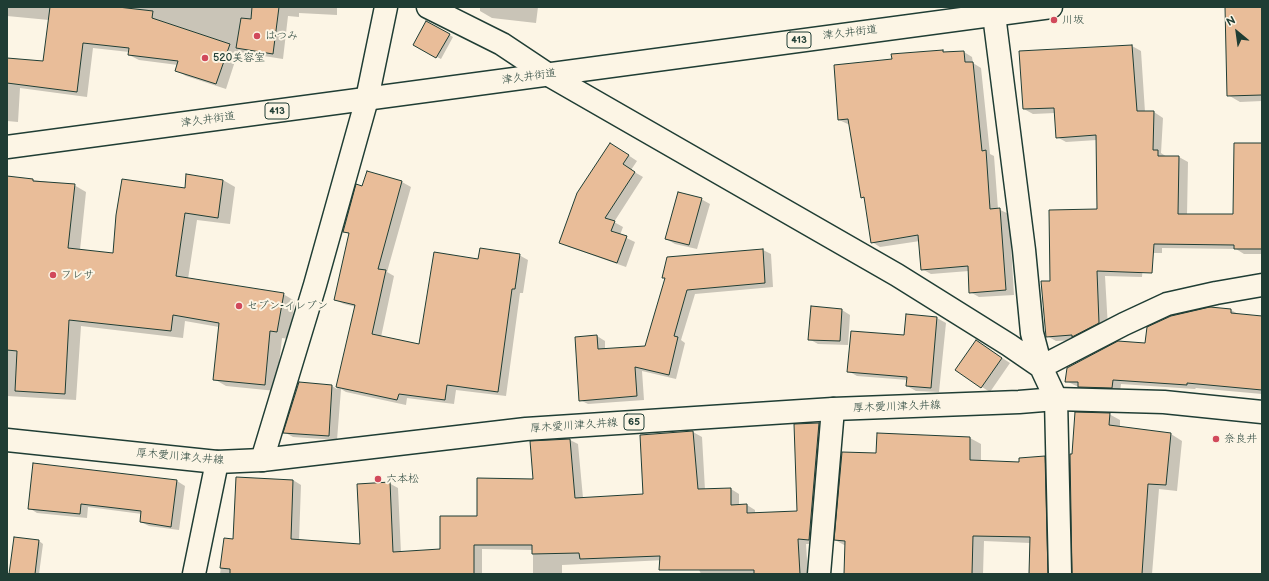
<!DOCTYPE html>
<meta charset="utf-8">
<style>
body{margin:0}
#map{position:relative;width:1269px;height:581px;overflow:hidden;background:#fcf5e5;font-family:"Balsamiq Sans",sans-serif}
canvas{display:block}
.frame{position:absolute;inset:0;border:8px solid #1f3d34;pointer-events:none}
.north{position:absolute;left:1217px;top:12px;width:40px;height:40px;-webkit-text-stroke:3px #fcf5e5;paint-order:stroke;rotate:331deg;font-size:11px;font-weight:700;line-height:16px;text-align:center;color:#1f3d34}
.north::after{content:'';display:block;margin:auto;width:14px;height:18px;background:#1f3d34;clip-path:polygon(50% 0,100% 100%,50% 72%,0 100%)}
</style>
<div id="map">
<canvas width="1269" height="581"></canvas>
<div class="frame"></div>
<div class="north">N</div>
</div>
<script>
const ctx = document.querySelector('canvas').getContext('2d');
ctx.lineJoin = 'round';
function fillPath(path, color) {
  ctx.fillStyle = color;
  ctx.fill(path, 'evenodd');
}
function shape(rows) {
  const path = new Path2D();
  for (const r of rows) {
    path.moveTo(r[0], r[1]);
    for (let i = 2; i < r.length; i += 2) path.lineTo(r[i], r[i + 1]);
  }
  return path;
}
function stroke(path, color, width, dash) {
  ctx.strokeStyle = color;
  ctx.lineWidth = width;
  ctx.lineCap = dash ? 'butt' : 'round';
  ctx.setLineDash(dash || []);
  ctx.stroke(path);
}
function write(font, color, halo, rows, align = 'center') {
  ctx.font = font + ' "Balsamiq Sans","Klee One",sans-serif';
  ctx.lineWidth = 4;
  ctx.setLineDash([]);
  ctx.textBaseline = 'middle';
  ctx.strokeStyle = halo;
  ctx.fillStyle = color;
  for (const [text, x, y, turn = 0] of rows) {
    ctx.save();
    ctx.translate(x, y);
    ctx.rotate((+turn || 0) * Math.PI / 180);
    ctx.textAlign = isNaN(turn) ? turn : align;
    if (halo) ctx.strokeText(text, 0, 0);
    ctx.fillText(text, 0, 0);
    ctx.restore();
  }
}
fillPath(shape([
 [7,7,337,7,337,15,299,13,299,17,288,16,283,59,238,52,226,89,186,76,176,70,178,65,139,60,129,55,129,52,93,48,87,97,20,88,18,122,7,121,7,59,44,62,49,20,7,16],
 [480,7,538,7,536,23,492,18,480,11],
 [1226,7,1262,7,1262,101,1240,102,1228,95],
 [426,22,453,37,441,59,414,45],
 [1132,46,1141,51,1145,112,1154,112,1163,118,1161,153,1167,157,1179,157,1188,162,1187,215,1234,215,1262,144,1262,254,1244,254,1236,249,1162,248,1162,253,1144,253,1142,277,1105,276,1108,328,1079,340,1056,341,1047,336,1051,282,1098,210,1097,140,1066,142,1057,137,1055,113,1033,114,1024,109],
 [942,51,946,53,964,52,972,57,973,63,981,68,990,154,994,156,998,209,1009,214,1014,295,979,297,970,292,969,271,931,274,922,269,920,241,880,247,872,242,865,199,862,197,850,125,839,120,893,60],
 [619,149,637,161,631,170,643,177,614,222,623,227,620,235,635,242,626,267,569,247,561,242],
 [367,173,402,182,411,187,387,272,394,276,381,337,420,345,479,260,519,255,528,260,523,293,520,293,506,396,456,390,454,404,407,398,406,405,346,392,341,389,337,440,293,437,284,432,299,384,332,386,337,389,356,307,344,304,335,300,350,235,344,231,363,187],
 [7,177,74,185,86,192,80,250,114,254,185,189,223,180,235,187,230,224,197,220,188,279,283,294,295,301,289,339,282,338,276,391,226,386,214,379,219,327,185,321,183,338,81,326,76,400,7,396],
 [701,199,710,204,697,249,675,244,666,239],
 [763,250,771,254,773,287,695,294,681,340,685,343,676,379,642,371,644,400,588,404,580,400,597,336,605,341,605,350,645,346,666,279,663,277],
 [1210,308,1231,310,1240,315,1262,317,1262,394,1196,388,1195,389,1121,384,1120,392,1087,391,1066,381,1146,344],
 [842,310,850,315,848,345,818,344,809,339],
 [937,318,946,323,939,392,916,391,907,386,908,380,857,376,848,371],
 [976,341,1010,363,990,392,982,387],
 [1109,414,1120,420,1120,428,1171,434,1182,441,1177,491,1159,489,1152,574,1073,574,1073,455],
 [819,424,827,429,818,544,806,544,808,574,701,574,687,544,686,559,562,565,562,574,533,574,533,550,482,549,482,574,220,574,225,539,234,540,293,480,301,485,299,541,361,545,389,483,398,488,401,553,441,550,478,517,534,480,570,440,578,444,583,498,644,495,641,436,693,432,702,437,705,490,731,489,739,494,739,505,747,505,755,510,755,514,798,512,795,425],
 [878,434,970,438,981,444,981,462,1020,463,1045,457,1056,463,1058,574,1030,574,1030,543,984,541,983,574,845,574,846,546,835,540,877,454],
 [34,464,177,481,185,486,179,530,149,526,141,522,142,514,88,507,87,518,37,513,29,508],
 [15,538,39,541,43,544,39,574,14,574]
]), '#0003');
const building = shape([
 [50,7,118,7,153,11,152,18,230,44,216,84,175,71,178,61,128,55,129,48,83,43,77,92,7,83,7,58,43,61,50,7],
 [252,7,279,7,273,54,236,48,241,18,251,19,252,7],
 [1225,7,1262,7,1262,95,1227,96,1225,7],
 [426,21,450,34,436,58,413,45,426,21],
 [1132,45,1137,111,1154,111,1153,150,1158,150,1158,156,1179,156,1178,214,1233,214,1234,143,1262,143,1262,249,1234,249,1234,245,1154,244,1152,273,1097,271,1099,323,1072,337,1072,335,1046,337,1041,281,1050,281,1049,210,1097,209,1096,135,1056,138,1054,108,1023,109,1019,51,1132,45],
 [943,50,943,52,964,51,965,62,973,62,982,151,986,150,990,209,1000,208,1006,290,969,293,968,266,921,270,918,235,871,243,864,197,861,198,848,119,838,120,834,65,892,59,891,54,943,50],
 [610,143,629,155,623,164,635,172,605,218,615,221,611,231,627,236,617,263,559,243,577,193,610,143],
 [367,171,402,181,378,269,386,270,372,334,419,344,434,252,478,259,480,248,520,254,515,289,512,289,498,392,447,385,445,400,399,394,397,400,336,387,355,305,334,300,349,233,343,232,356,184,362,186,367,171],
 [186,174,223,180,218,218,185,213,176,276,284,293,277,332,270,331,265,385,213,380,219,323,173,315,171,331,69,320,65,394,15,391,17,351,7,350,7,176,33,179,33,181,75,184,68,248,113,253,116,215,122,179,185,188,186,174],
 [678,192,702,198,689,245,665,239,678,192],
 [763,249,765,283,687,290,674,336,678,337,669,375,635,367,637,396,579,401,575,337,597,335,598,349,645,346,665,278,662,278,667,257,763,249],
 [811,306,842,309,840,341,808,340,811,306],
 [1210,307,1231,309,1231,313,1262,316,1262,390,1187,383,1187,385,1113,380,1112,388,1078,387,1078,382,1065,382,1067,368,1118,341,1145,343,1147,327,1171,316,1210,307],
 [906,314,937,317,931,388,906,386,907,377,847,372,851,331,904,335,906,314],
 [976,340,1002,358,981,388,955,370,976,340],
 [299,382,332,385,329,436,283,433,299,382],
 [1075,412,1110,413,1109,425,1171,433,1166,485,1148,484,1142,574,1072,574,1070,454,1072,454,1075,412],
 [819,423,809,540,798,539,800,574,754,574,754,570,659,570,660,556,580,559,579,553,532,554,532,545,474,545,474,574,230,574,230,569,220,568,224,538,233,539,236,477,293,480,291,539,360,544,357,484,390,482,393,552,440,549,440,516,477,516,477,478,533,479,530,441,570,439,575,498,643,494,640,435,693,431,698,489,731,488,731,505,747,504,747,513,797,511,794,424,819,423],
 [877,433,970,437,970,460,1019,462,1019,458,1045,456,1048,574,1029,574,1030,537,973,536,972,574,844,574,845,541,834,540,842,452,876,453,877,433],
 [33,463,177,480,171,527,140,522,141,511,81,504,80,514,28,509,33,463],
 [14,537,39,540,35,574,9,574,14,537]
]);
fillPath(building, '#e9bd99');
stroke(building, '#1f3d34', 1);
const minor = shape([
 [993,7,1024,250,1032,333,1041,367,1056,399,1060,574],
 [547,74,897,275,1009,345,1041,367],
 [1041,367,1124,324,1167,304,1216,293,1262,285],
 [262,460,315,285,367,99,386,7],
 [194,574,217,462],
 [819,574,833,409]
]);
const tertiary = shape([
 [428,7,502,44,547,74]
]);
const primary = shape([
 [7,440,217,462,262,460,526,429,833,409,1019,402,1056,399,1164,402,1262,412]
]);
const trunk = shape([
 [7,147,1051,7]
]);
stroke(minor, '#1f3d34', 25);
stroke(tertiary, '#1f3d34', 25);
stroke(primary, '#1f3d34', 25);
stroke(trunk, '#1f3d34', 25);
stroke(minor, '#fcf5e5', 22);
stroke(tertiary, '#fcf5e5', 22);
stroke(primary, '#fcf5e5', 22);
stroke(trunk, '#fcf5e5', 22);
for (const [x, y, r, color] of [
 [1054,20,4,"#d1495b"],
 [257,36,4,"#d1495b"],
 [205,58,4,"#d1495b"],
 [53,275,4,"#d1495b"],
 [239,306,4,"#d1495b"],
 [1216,439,4,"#d1495b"],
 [378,479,4,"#d1495b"]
]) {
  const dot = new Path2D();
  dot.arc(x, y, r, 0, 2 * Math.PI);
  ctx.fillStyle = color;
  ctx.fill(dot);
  stroke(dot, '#fcf5e5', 1.5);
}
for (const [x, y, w] of [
 [799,40,24],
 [277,111,24],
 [634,422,20]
]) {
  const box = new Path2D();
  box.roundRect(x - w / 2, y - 8, w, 16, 3);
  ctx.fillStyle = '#fcf5e5';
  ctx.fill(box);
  stroke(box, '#1f3d34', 1);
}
write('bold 10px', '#1f3d34', null, [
 ["413",799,40],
 ["413",277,111],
 ["65",634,422]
]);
write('11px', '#1f3d34', '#fcf5e5', [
 ["川坂",1062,20],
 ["はつみ",265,36],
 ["520美容室",213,58],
 ["フレサ",61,275],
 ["セブン-イレブン",247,306],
 ["奈良井",1224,439],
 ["六本松",386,479]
], 'left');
write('11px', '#1f3d34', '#fcf5e5', [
 ["津久井街道",850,33,-7],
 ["津久井街道",529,77,-8],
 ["津久井街道",208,120,-8],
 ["厚木愛川津久井線",897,407,-2],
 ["厚木愛川津久井線",574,426,-4],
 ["厚木愛川津久井線",180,457,5]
]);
</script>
